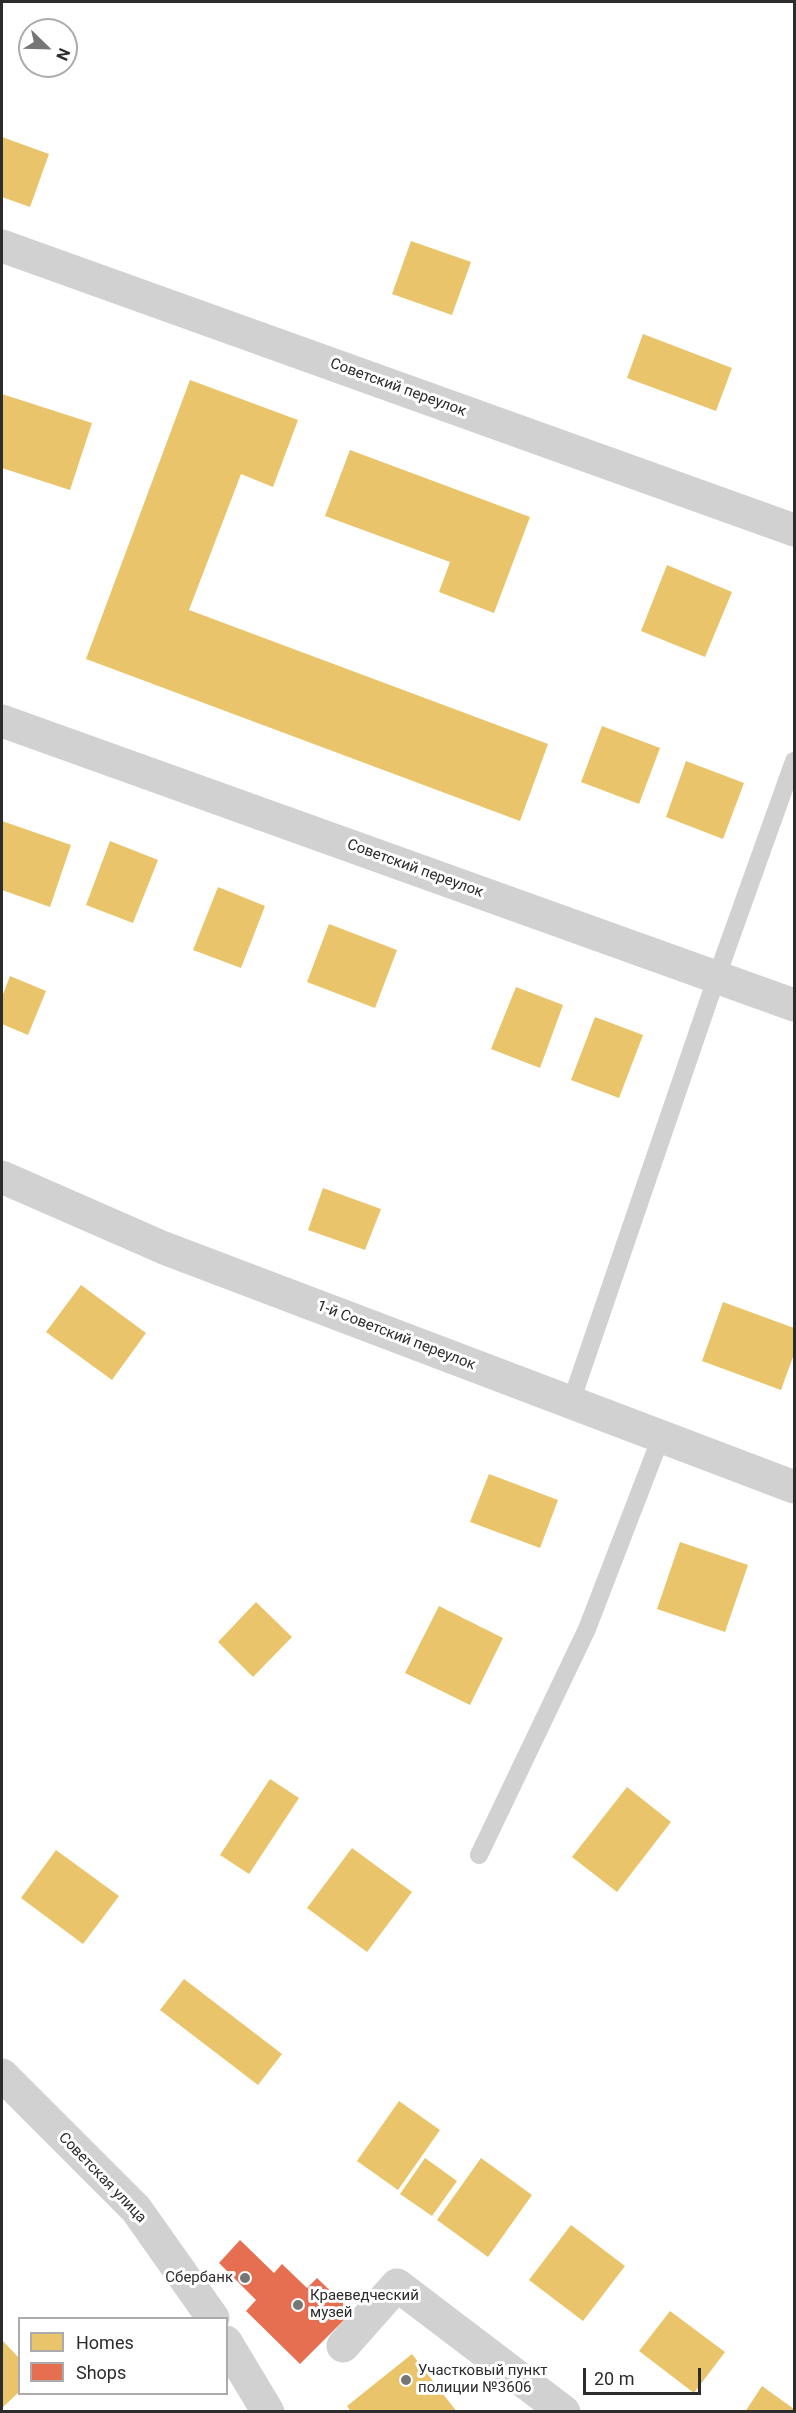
<!DOCTYPE html>
<meta charset="utf-8">
<style>
body{margin:0}
#map{position:relative;width:796px;height:2413px;overflow:hidden;background:#fff;font-family:Roboto,sans-serif}
canvas{display:block}
.frame{position:absolute;inset:0;border:3px solid #2c2c2c;pointer-events:none}
.legend{position:absolute;left:18px;top:2317px;width:210px;height:78px;box-sizing:border-box;background:#fff;border:2px solid #ababab;margin:0;padding:8px 10px;list-style:none;font-size:18px;color:#2c2c2c}
.legend li{display:flex;align-items:center;gap:12px;height:30px}
.legend b{width:30px;border:2px solid #ababab}
.north{position:absolute;left:18px;top:18px;width:60px;height:60px;box-sizing:border-box;background:#fff;border:2px solid #ababab;border-radius:50%;rotate:113deg;font-size:16px;font-weight:700;line-height:24px;text-align:center;color:#2c2c2c}
.north::after{content:'';display:block;margin:auto;width:21px;height:27px;background:#767676;clip-path:polygon(50% 0,100% 100%,50% 72%,0 100%)}
.scale{position:absolute;left:583px;top:2368px;width:118px;height:27px;box-sizing:border-box;border:3px solid #2c2c2c;border-top:0;padding-left:8px;font-size:18px;line-height:21px;white-space:nowrap;color:#2c2c2c;-webkit-text-stroke:4px #fff;paint-order:stroke}
</style>
<div id="map">
<canvas width="796" height="2413"></canvas>
<div class="frame"></div>
<ul class="legend">
<li><b style="height:16px;background:#e9c46a"></b>Homes</li>
<li><b style="height:16px;background:#e76f51"></b>Shops</li>
</ul>
<div class="north">N</div>
<div class="scale">20 m</div>
</div>
<script>
const ctx = document.querySelector('canvas').getContext('2d');
ctx.lineJoin = 'round';
function fillPath(path, color) {
  ctx.fillStyle = color;
  ctx.fill(path, 'evenodd');
}
function shape(rows) {
  const path = new Path2D();
  for (const r of rows) {
    path.moveTo(r[0], r[1]);
    for (let i = 2; i < r.length; i += 2) path.lineTo(r[i], r[i + 1]);
  }
  return path;
}
function stroke(path, color, width, dash) {
  ctx.strokeStyle = color;
  ctx.lineWidth = width;
  ctx.lineCap = dash ? 'butt' : 'round';
  ctx.setLineDash(dash || []);
  ctx.stroke(path);
}
function write(font, color, halo, rows, align = 'center') {
  ctx.font = font + ' Roboto,sans-serif';
  ctx.lineWidth = 6;
  ctx.setLineDash([]);
  ctx.textBaseline = 'middle';
  ctx.strokeStyle = halo;
  ctx.fillStyle = color;
  for (const [text, x, y, turn = 0] of rows) {
    ctx.save();
    ctx.translate(x, y);
    ctx.rotate((+turn || 0) * Math.PI / 180);
    ctx.textAlign = isNaN(turn) ? turn : align;
    if (halo) ctx.strokeText(text, 0, 0);
    ctx.fillText(text, 0, 0);
    ctx.restore();
  }
}
fillPath(shape([
 [2,137,49,154,30,207,2,197],
 [411,241,471,262,452,315,392,294],
 [643,334,732,368,716,411,627,378],
 [190,380,298,420,273,487,241,474,189,610,548,744,520,821,86,659],
 [2,394,92,423,70,490,2,468],
 [350,450,530,517,494,613,439,592,450,562,325,516],
 [667,565,732,592,705,657,641,631],
 [602,726,660,748,639,804,581,782],
 [686,761,744,783,723,839,666,817],
 [2,821,71,845,50,907,2,890],
 [110,841,158,860,133,923,86,905],
 [218,887,265,906,241,968,193,950],
 [329,924,397,950,375,1008,307,982],
 [10,976,46,991,28,1035,2,1024,2,997],
 [516,987,563,1005,540,1068,491,1049],
 [595,1017,643,1035,619,1098,571,1080],
 [323,1188,381,1209,365,1250,308,1230],
 [81,1285,146,1333,112,1380,46,1332],
 [723,1302,794,1328,794,1354,781,1390,702,1361],
 [489,1474,558,1500,540,1548,470,1522],
 [680,1542,748,1565,725,1632,657,1609],
 [256,1602,292,1637,253,1677,218,1642],
 [439,1606,503,1638,470,1705,405,1673],
 [270,1779,299,1798,249,1874,220,1855],
 [627,1787,671,1822,617,1892,572,1857],
 [352,1848,412,1892,367,1952,307,1908],
 [56,1850,119,1896,83,1944,21,1898],
 [184,1979,282,2054,258,2085,160,2010],
 [399,2101,440,2130,398,2190,357,2161],
 [425,2158,457,2181,432,2216,400,2194],
 [481,2158,532,2195,488,2257,437,2220],
 [571,2225,625,2266,583,2321,529,2280],
 [670,2311,725,2352,694,2393,639,2351],
 [2,2340,20,2359,20,2391,2,2408],
 [412,2354,457,2412,351,2412,347,2406],
 [762,2386,794,2409,794,2412,745,2412]
]), '#e9c46a');
fillPath(shape([
 [240,2240,274,2273,282,2264,307,2288,317,2278,352,2312,300,2364,246,2311,256,2300,219,2263]
]), '#e76f51');
stroke(shape([
 [571,1402,717,976,794,761],
 [479,1855,587,1629,661,1437]
]), '#d1d1d1', 18);
stroke(shape([
 [2,246,794,530],
 [2,721,794,1005],
 [2,1177,164,1248,794,1487],
 [2,2075,136,2209,213,2318],
 [226,2342,268,2412],
 [343,2346,397,2285,564,2412]
]), '#d1d1d1', 33);
for (const [x, y, r, color] of [
 [245,2278,6,"#767676"],
 [298,2305,6,"#767676"],
 [406,2380,6,"#767676"]
]) {
  const dot = new Path2D();
  dot.arc(x, y, r, 0, 2 * Math.PI);
  ctx.fillStyle = color;
  ctx.fill(dot);
  stroke(dot, '#fff', 2);
}
write('15px', '#2c2c2c', '#fff', [
 ["Советский переулок",398,388,20],
 ["Советский переулок",415,869,20],
 ["1-й Советский переулок",396,1336,21],
 ["Советская улица",102,2178,46]
]);
write('15px', '#2c2c2c', '#fff', [
 ["Сбербанк",233,2278,"right"],
 ["Краеведческий",310,2296],
 ["музей",310,2313],
 ["Участковый пункт",418,2371],
 ["полиции №3606",418,2388]
], 'left');
</script>
